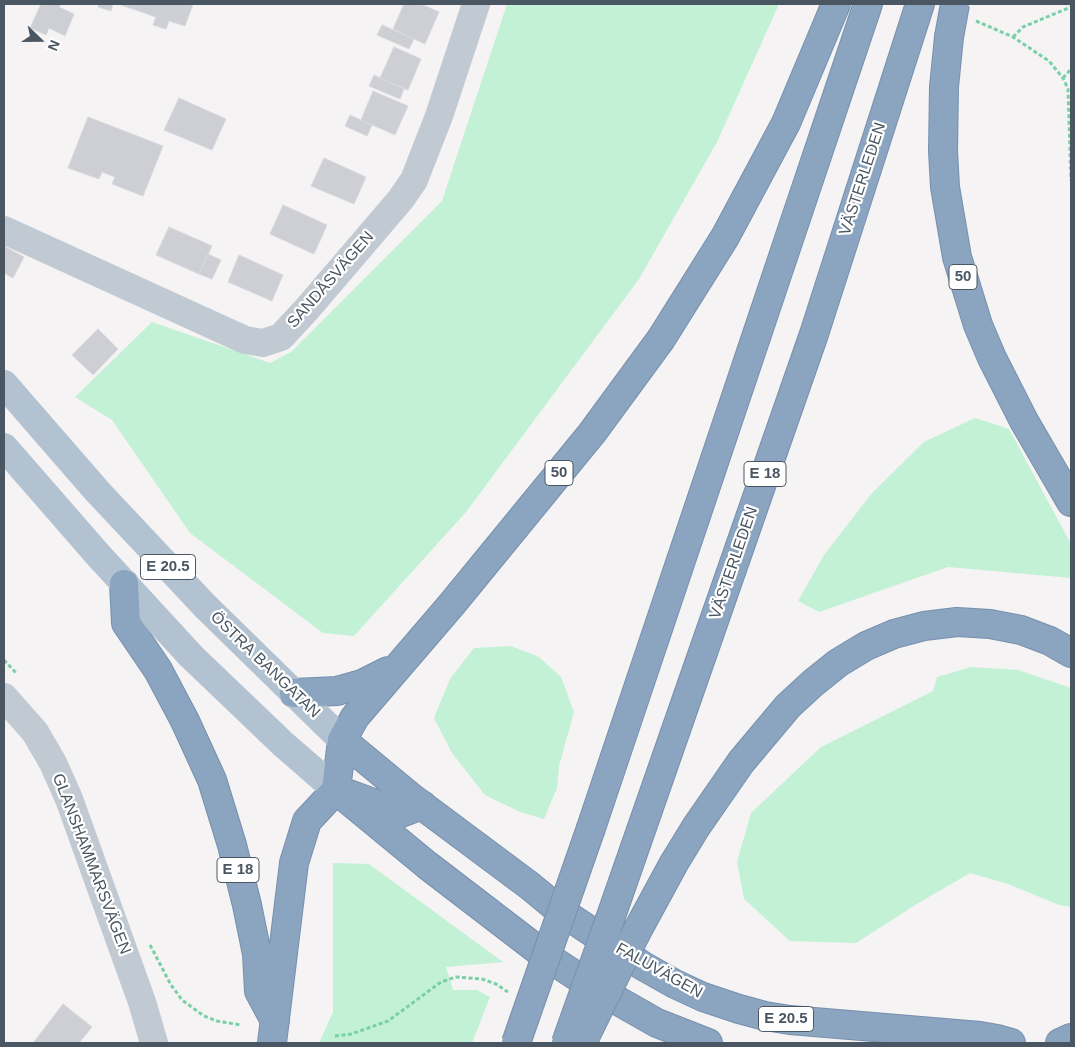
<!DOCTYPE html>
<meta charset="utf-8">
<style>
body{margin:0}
#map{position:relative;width:1075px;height:1047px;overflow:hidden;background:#f5f3f3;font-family:Helvetica,sans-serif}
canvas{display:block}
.frame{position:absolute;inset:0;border:5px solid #4a5661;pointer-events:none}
.north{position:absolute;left:15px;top:15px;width:50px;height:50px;-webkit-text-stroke:4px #fff;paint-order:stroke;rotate:112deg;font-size:14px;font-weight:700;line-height:20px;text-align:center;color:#4a5661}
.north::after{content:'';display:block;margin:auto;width:18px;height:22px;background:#4a5661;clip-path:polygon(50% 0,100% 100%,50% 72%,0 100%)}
</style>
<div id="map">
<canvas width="1075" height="1047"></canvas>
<div class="frame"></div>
<div class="north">N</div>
</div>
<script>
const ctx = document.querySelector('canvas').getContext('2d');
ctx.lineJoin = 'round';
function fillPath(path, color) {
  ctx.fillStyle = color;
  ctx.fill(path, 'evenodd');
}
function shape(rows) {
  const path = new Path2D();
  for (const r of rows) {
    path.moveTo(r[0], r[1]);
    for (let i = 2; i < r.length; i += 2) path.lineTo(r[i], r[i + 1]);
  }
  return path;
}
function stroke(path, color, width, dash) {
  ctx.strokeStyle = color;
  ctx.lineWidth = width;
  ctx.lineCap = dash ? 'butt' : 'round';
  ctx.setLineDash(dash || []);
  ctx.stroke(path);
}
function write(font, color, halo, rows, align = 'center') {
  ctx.font = font + ' Helvetica,sans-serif';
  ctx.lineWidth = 4.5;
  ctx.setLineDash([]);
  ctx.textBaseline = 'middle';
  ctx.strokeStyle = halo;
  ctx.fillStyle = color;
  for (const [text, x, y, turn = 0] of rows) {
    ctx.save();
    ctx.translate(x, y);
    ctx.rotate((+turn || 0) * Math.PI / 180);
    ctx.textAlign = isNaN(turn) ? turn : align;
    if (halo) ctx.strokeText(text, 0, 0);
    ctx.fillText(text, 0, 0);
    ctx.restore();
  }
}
fillPath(shape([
 [507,4,779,4,717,142,639,279,466,512,354,636,323,633,190,533,112,420,75,397,152,322,270,363,291,352,442,201],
 [975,418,1009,429,1071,544,1071,578,948,567,819,612,798,601,824,555,872,493,924,442],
 [511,646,539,657,561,677,574,712,559,766,557,788,544,819,520,812,485,795,452,753,434,718,450,679,474,648],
 [971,667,1018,670,1071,688,1071,907,1059,905,1008,884,970,873,920,902,856,943,790,941,744,899,737,862,751,813,821,747,933,691,937,677],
 [333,863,369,864,503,962,446,967,453,990,477,990,490,997,472,1043,319,1043,333,1012]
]), '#c3f1d5');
const building = shape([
 [41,4,61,4,59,7,74,14,65,36,49,28,46,35,30,28,41,4],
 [99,4,113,4,111,11,98,7,99,4],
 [118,4,193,4,185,26,169,21,166,29,153,25,156,17,118,4],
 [404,4,421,4,439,12,425,44,393,29,404,4],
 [382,25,414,39,409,49,377,35,382,25],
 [394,47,421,59,408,90,380,78,394,47],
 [374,75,404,89,400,99,369,86,374,75],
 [373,91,408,106,395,135,361,120,373,91],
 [179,98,226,119,212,150,164,130,179,98],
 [350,115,372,125,367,136,345,126,350,115],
 [88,117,163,146,143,196,112,184,115,177,102,172,99,179,68,168,88,117],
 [324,158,366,177,354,204,311,186,324,158],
 [283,205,327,225,314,254,270,234,283,205],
 [169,227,212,246,199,274,156,255,169,227],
 [4,246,24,257,13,278,4,273,4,246],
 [208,254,221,260,212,279,199,274,208,254],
 [239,255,283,275,272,301,228,282,239,255],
 [98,329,118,349,93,375,72,355,98,329],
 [63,1004,92,1027,79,1043,33,1043,63,1004]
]);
fillPath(building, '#cdcfd5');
stroke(building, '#d7d9de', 1);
const highway = shape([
 [949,37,944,87,943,151,945,187,957,257,978,325,992,358,1024,421,1071,502],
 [124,584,126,623,158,670,185,721,212,780,232,845,247,905,257,954,259,991,275,1021],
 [294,693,337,691,362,684,388,671],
 [342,740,412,798,530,886,559,910,643,966,675,984,703,997,739,1009,765,1016,790,1020,980,1036,997,1039,1011,1043],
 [336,790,427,865,543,954,590,985,657,1023,708,1043],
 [349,794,401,813,422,805],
 [591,828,868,4],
 [610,919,814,334,920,4],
 [636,933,674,863,696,827,741,762,788,706,813,683,838,663,866,646,894,634,924,626,957,622,990,624,1021,630,1050,641,1071,653],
 [272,1043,294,863,307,821,336,790,342,740,355,717,452,604,592,433,661,339,725,237,786,123,836,4],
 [1060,1043,1071,1038]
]);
stroke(highway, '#7690ad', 30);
stroke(shape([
 [976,21,1013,37,1049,61,1063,78,1068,89,1071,181],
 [1013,37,1023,27,1071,7],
 [1063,78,1071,69],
 [4,660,17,674],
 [150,945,171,985,182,1000,204,1016,217,1021,241,1025],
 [335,1036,351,1034,388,1021,441,982,456,977,482,979,496,984,508,992]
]), '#7ad0a6', 3, [4, 2.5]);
stroke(shape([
 [4,230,245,340,263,343,281,337,307,309,401,199,414,180,439,116,476,4],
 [4,697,35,732,53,763,69,799,142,1002,154,1043]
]), '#c1cad2', 28);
stroke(shape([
 [4,384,97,491,205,606,342,740],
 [4,447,99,556,191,656,283,744,336,790]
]), '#b3c2d1', 28);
stroke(highway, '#8ba5c1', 28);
const highwayBridge = shape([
 [949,37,955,4],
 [516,1043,591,828],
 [566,1043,610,919],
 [582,1043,636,933]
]);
stroke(highwayBridge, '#7690ad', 30, []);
stroke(highwayBridge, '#8ba5c1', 28);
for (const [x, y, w] of [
 [963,277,28],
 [559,473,28],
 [765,474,42],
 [168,567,55],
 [238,870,42],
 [786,1019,55]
]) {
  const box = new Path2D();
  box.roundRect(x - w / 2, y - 12.5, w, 25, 4);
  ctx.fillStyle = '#fff';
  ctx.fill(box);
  stroke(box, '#4a5661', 1);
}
write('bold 15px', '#4a5661', null, [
 ["50",963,277],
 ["50",559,473],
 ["E 18",765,474],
 ["E 20.5",168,567],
 ["E 18",238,870],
 ["E 20.5",786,1019]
]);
write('16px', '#4a5661', '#fff', [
 ["VÄSTERLEDEN",863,179,-72],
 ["SANDÅSVÄGEN",331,280,-49],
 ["VÄSTERLEDEN",734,563,-71],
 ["ÖSTRA BANGATAN",265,665,44],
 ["GLANSHAMMARSVÄGEN",91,864,69],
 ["FALUVÄGEN",659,971,29]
]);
</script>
